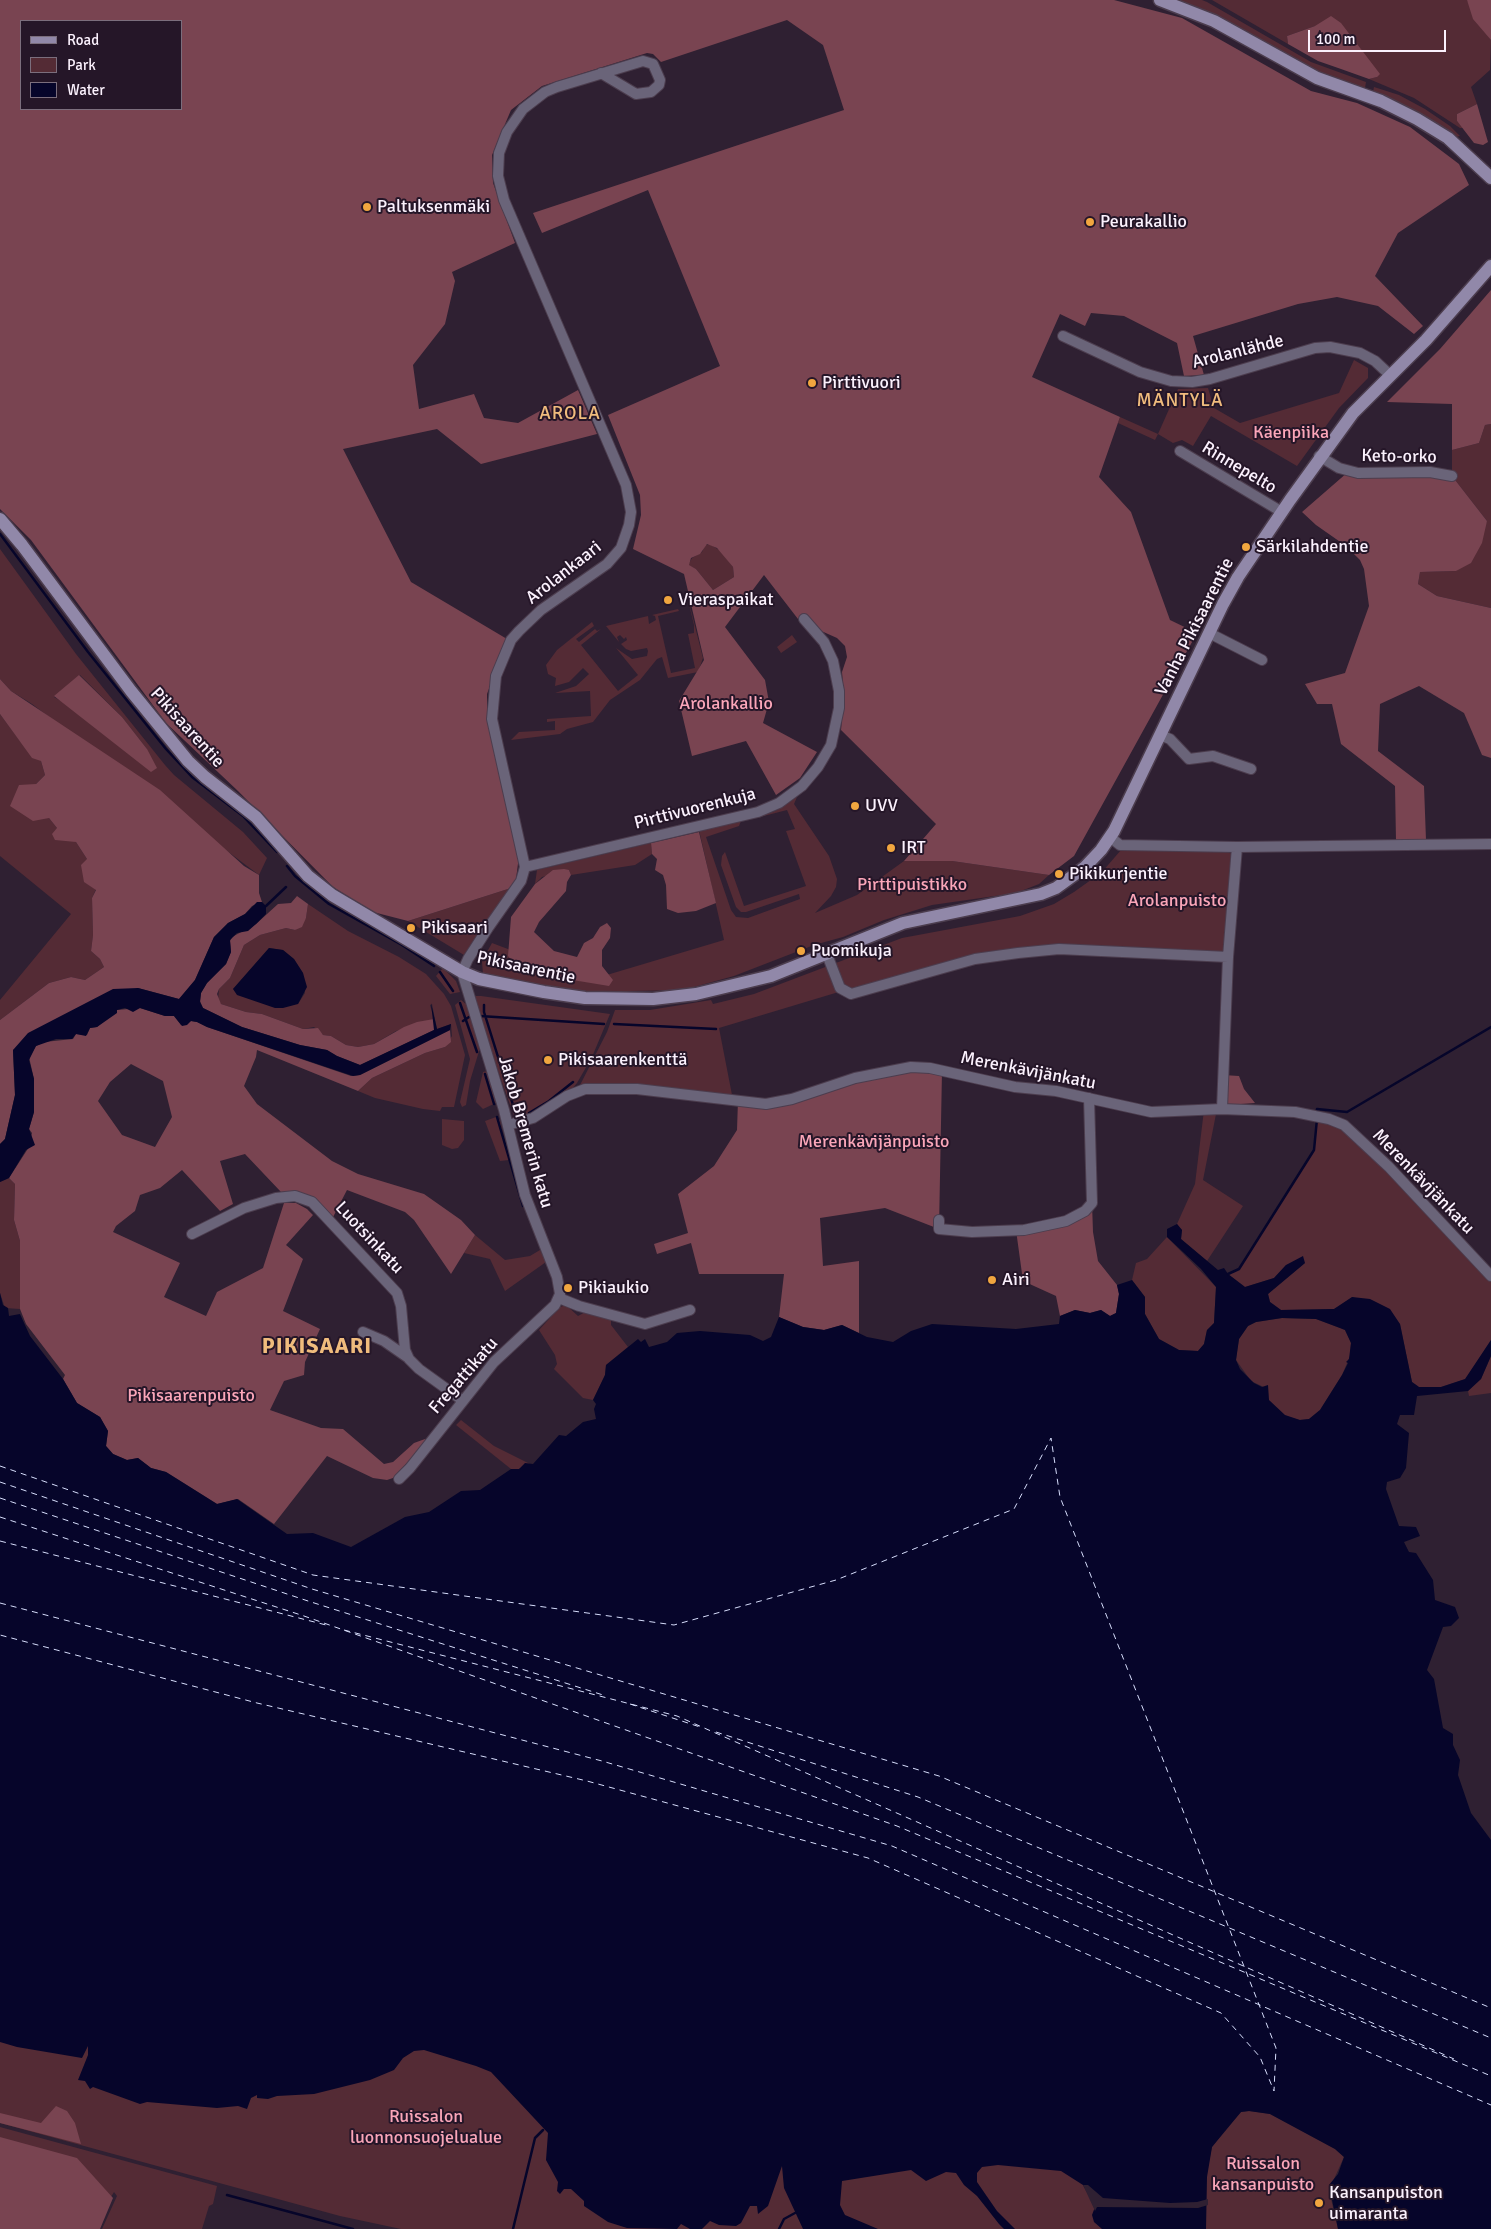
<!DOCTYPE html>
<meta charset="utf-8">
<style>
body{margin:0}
#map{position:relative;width:1491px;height:2229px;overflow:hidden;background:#2f2032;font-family:Signika,sans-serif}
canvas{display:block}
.legend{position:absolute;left:20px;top:20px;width:162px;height:90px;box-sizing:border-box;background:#251628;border:1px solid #7b6e7d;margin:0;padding:6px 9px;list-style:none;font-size:15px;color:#fbf1fd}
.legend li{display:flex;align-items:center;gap:10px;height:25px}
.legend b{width:25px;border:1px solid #7b6e7d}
.scale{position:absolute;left:1308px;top:30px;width:138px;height:22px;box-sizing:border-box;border:2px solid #fbf1fd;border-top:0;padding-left:6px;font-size:15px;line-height:18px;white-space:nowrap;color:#fbf1fd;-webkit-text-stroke:4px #251628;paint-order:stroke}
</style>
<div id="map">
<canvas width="1491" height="2229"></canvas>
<ul class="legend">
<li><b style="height:6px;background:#9188a9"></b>Road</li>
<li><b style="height:14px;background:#542b35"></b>Park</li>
<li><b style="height:14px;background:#06052a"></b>Water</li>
</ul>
<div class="scale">100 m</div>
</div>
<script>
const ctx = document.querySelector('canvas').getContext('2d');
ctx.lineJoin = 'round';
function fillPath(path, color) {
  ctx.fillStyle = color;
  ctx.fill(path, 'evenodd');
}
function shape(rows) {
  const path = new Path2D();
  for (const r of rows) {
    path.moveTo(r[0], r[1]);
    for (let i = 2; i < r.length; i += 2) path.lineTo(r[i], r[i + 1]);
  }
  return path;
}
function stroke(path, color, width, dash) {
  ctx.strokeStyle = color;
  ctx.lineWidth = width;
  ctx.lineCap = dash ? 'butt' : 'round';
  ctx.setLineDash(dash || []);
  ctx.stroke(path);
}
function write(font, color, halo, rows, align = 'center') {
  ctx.font = font + ' Signika,sans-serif';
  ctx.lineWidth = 4;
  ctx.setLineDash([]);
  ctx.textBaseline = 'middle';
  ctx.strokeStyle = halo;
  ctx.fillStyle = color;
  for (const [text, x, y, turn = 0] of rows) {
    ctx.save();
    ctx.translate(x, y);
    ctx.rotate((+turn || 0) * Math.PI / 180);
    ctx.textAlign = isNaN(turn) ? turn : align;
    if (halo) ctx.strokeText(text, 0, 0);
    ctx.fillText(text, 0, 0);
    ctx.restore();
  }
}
fillPath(shape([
 [1178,0,1202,0,1207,2,1311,62,1366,82,1365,88,1363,89,1324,76,1213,15],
 [1212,0,1467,0,1491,40,1490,70,1471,87,1477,104,1457,114,1457,121,1463,128,1460,128,1414,98,1369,79,1377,77,1315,26,1287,36,1288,44],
 [1374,87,1399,95,1425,109,1450,126,1460,136,1456,137,1416,112,1373,92],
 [1354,360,1368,368,1368,378,1339,408,1297,466,1211,416,1193,446,1182,440,1173,443,1158,434,1155,440,1118,423,1120,417,1158,434,1178,389,1208,388,1214,408,1240,423,1339,393],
 [1491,424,1491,608,1437,596,1418,584,1420,572,1456,571,1487,521,1452,476,1452,450,1479,443,1485,425],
 [710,544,722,552,733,567,734,577,713,590,696,569,688,565,692,558,702,552,705,545],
 [0,549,76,654,165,765,174,775,243,832,267,858,259,875,32,704,11,691,0,679],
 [80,675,122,717,147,749,54,697],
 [684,583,703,658,698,672,668,678,662,657,657,659,640,680,610,700,593,722,567,729,560,734,511,740,519,732,555,730,555,721,547,722,547,719,591,716,590,691,555,693,576,686,589,674,583,668,569,682,555,686,556,678,548,674,546,665,557,650,592,622,594,626,576,639,579,642,595,629,597,631,601,629,581,645,618,691,638,675,616,648,632,659,647,656,648,651,647,648,631,651,626,649,621,644,627,640,626,637,624,639,620,635,617,637,619,642,606,626,648,616,649,624,656,620,655,616,652,615,678,609,679,611,658,616,671,673,695,668,688,634,694,633,694,625],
 [792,635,797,642,781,653,777,647],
 [0,714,20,741,41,761,45,775,36,784,49,818,57,828,76,842,87,859,96,889,92,898,93,935,91,951,100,959,104,967,85,980,71,977,49,983,0,1020,0,1000,71,914,0,856],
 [797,797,794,804,829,856,837,879,836,887,831,896,815,913,857,895,904,861,952,861,1049,875,1039,884,1016,893,932,905,884,920,843,937,814,945,734,976,683,990,631,991,616,994,571,992,483,975,482,961,492,943,590,980,724,940,699,830,741,821,739,826,706,837,731,910,736,917,748,918,800,899,799,894,746,912,741,912,736,907,721,865,722,856,725,852,744,906,806,886,786,831,795,829,787,810,752,819,777,810],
 [651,843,652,854,635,865,571,875,569,870,542,877,535,884,537,870],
 [1121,850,1223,850,1232,854,1224,953,1014,951,866,988,842,991,719,1028,733,1100,637,1089,577,1091,607,1032,615,1010,650,1010,711,1000,713,1004,754,994,902,938,1020,916,1054,904,1074,892,1102,872],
 [511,888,464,955,408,921],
 [308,904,348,931,399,957,426,974,444,994,451,1006,465,1055,454,1107,442,1107,440,1111,423,1109,375,1098,358,1091,372,1078,425,1053,445,1047,452,1036,451,1024,437,1029,432,1004,430,1005,434,1019,396,1031,374,1044,358,1047,346,1045,331,1036,323,1035,314,1027,303,1029,262,1014,246,1012,221,1004,218,1000,219,989,230,978,244,945,260,935,286,928,295,930,306,918],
 [269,948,283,950,294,959,303,973,305,993,298,1004,233,989],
 [443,968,456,981,460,992,450,994,436,976],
 [476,996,481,996,610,1014,592,1057,577,1083,571,1090,525,1118,514,1116,473,1000],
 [461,1000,467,1005,480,1048,470,1081,466,1105,462,1107,460,1102,470,1059,455,1005],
 [487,1071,496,1103,483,1109,476,1102,483,1072],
 [1217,1109,1203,1180,1243,1206,1207,1261,1181,1239,1182,1230,1177,1224,1195,1184,1204,1110],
 [1317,1116,1338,1122,1491,1276,1491,1340,1466,1379,1441,1387,1419,1387,1412,1382,1400,1324,1353,1297,1334,1309,1281,1310,1270,1302,1268,1294,1305,1263,1286,1265,1274,1278,1245,1287,1228,1274,1239,1269,1314,1150],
 [496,1117,500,1120,509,1160,500,1161,485,1121],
 [442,1119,464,1121,464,1140,458,1148,452,1149,442,1145],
 [9,1178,15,1184,14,1220,20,1241,20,1309,5,1308,0,1293,0,1182],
 [475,1235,505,1260,530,1256,540,1250,546,1262,505,1291,490,1259,464,1253],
 [1167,1237,1216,1287,1214,1323,1207,1330,1204,1344,1198,1351,1179,1350,1159,1339,1145,1314,1145,1297,1132,1280,1136,1263,1147,1259],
 [566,1305,578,1316,589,1310,611,1317,611,1325,628,1347,606,1365,605,1375,593,1400,583,1398,554,1369,557,1364,555,1355,539,1330,560,1307],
 [1282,1318,1316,1319,1340,1328,1345,1330,1351,1343,1350,1356,1342,1375,1320,1410,1309,1419,1299,1420,1279,1414,1270,1403,1264,1391,1268,1389,1251,1381,1236,1360,1239,1339,1248,1326,1256,1322],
 [1491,1356,1491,1393,1469,1396,1468,1391,1481,1379],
 [461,1420,494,1446,530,1464,519,1469,511,1469,456,1425],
 [0,2014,409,2023,1208,2166,1212,2147,1223,2132,1241,2112,1249,2111,1270,2114,1335,2149,1344,2157,1329,2190,1338,2229,401,2229,340,2216,0,2123],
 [0,2127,217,2186,213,2204,209,2206,202,2229,102,2229,117,2196,114,2192,101,2213,0,2229]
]), '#542b35');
fillPath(shape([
 [0,0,1114,0,1182,18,1311,91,1357,103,1410,127,1459,164,1469,185,1398,233,1375,276,1423,326,1414,334,1378,306,1337,297,1298,304,1193,336,1204,375,1184,376,1177,343,1124,316,1091,313,1085,326,1060,314,1032,377,1120,417,1099,477,1131,512,1170,620,1197,633,1074,856,1049,875,952,861,904,861,936,824,841,730,844,697,842,672,847,657,845,646,837,638,819,630,805,614,798,619,764,575,725,627,765,680,769,702,763,723,817,752,800,778,776,795,746,741,692,756,679,701,704,660,684,574,633,549,641,515,640,495,608,415,720,366,648,190,542,233,533,213,844,110,823,45,787,20,661,62,653,54,647,53,542,86,511,110,492,155,493,183,515,243,452,272,455,281,445,324,413,365,419,409,474,394,484,418,518,423,578,390,597,434,481,464,437,429,343,449,411,582,507,639,487,694,487,714,519,856,516,879,511,888,408,921,373,912,333,887,238,791,166,723,31,540,0,509],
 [21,21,181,21,181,109,21,109],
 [707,544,717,548,733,567,734,577,713,590,696,569,689,565,691,558,700,554],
 [1467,0,1491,0,1491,40,1473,19],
 [1331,16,1341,23,1380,74,1377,77,1369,79,1341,69,1318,61,1288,44,1287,36,1315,26],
 [1477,104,1488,142,1483,145,1474,143,1457,121,1457,114],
 [1491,290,1491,424,1485,425,1479,443,1452,450,1452,404,1387,402,1440,349],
 [1348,472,1452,476,1487,521,1482,543,1471,563,1456,571,1420,572,1418,584,1437,596,1491,608,1491,758,1482,755,1464,713,1419,686,1380,704,1378,751,1424,786,1426,840,1396,841,1395,786,1341,744,1332,704,1317,704,1305,684,1345,673,1369,606,1364,569,1360,560,1346,546,1316,525,1302,512],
 [79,675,122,717,147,749,157,768,151,772,54,696],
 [0,679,11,691,160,790,244,866,259,875,259,893,262,902,252,906,245,914,228,923,214,937,195,980,179,999,138,988,13,1050,15,1095,5,1139,0,1144,0,1020,49,983,71,977,85,980,104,967,100,959,91,951,93,935,92,898,96,890,84,882,81,865,87,859,76,842,55,840,52,834,57,828,49,818,33,821,10,806,19,785,36,784,45,775,41,761,32,758,0,714],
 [699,832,716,903,696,911,678,913,667,909,666,885,663,875,655,870,657,859,652,854,651,843],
 [564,869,569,870,571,875,567,882,566,891,539,922,534,932,554,951,577,957,584,943,593,938,600,927,607,923,611,928,610,938,602,950,602,966,613,980,609,986,530,973,516,966,508,956,511,917,535,884,553,870],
 [297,896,308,904,306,918,302,927,295,930,286,928,260,935,244,945,230,978,219,989,217,994,221,1004,246,1012,262,1014,303,1029,318,1028,323,1035,331,1036,346,1045,358,1047,374,1044,404,1027,417,1022,434,1019,434,1030,360,1065,337,1056,327,1050,300,1045,242,1027,203,1008,200,1001,201,993,207,983,226,964,231,952,230,941,232,937,256,924,278,904,291,903],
 [140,1008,165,1016,174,1016,181,1025,191,1021,197,1022,207,1027,351,1076,360,1075,450,1030,451,1042,445,1047,425,1053,372,1078,358,1091,257,1050,256,1057,244,1086,257,1104,332,1161,358,1174,424,1194,461,1220,475,1235,451,1274,414,1220,405,1212,347,1190,332,1219,310,1196,296,1191,281,1192,245,1154,220,1161,233,1204,220,1211,182,1170,160,1188,140,1195,135,1211,116,1226,113,1232,180,1263,164,1297,206,1316,217,1292,263,1268,284,1203,296,1203,307,1209,313,1215,286,1245,303,1259,283,1311,320,1329,305,1362,304,1375,284,1381,270,1410,321,1428,343,1429,384,1464,393,1462,414,1443,425,1439,426,1442,393,1478,387,1480,373,1478,327,1456,274,1524,238,1499,217,1504,166,1472,151,1468,138,1458,127,1460,113,1454,106,1446,108,1431,100,1417,77,1403,63,1379,65,1375,26,1324,20,1309,20,1241,14,1220,15,1184,9,1178,29,1147,32,1133,29,1129,34,1112,34,1079,29,1057,36,1046,44,1042,73,1039,76,1034,87,1035,90,1028,97,1027,117,1010],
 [131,1064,163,1081,172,1117,155,1147,122,1135,98,1101,110,1082],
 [942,1071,939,1229,885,1208,820,1218,823,1266,859,1261,859,1333,842,1325,824,1330,803,1327,779,1317,784,1274,699,1274,691,1243,657,1254,654,1244,688,1233,678,1194,714,1166,737,1130,738,1100,766,1104,882,1073],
 [1223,1075,1239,1076,1244,1089,1255,1103,1227,1105],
 [1092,1203,1093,1232,1098,1261,1117,1285,1119,1294,1116,1313,1110,1316,1101,1310,1090,1313,1075,1310,1060,1316,1056,1296,1023,1281,1016,1230,1051,1225],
 [56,2106,67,2111,75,2123,81,2144,0,2123,0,2113,41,2123],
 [0,2137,77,2158,113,2198,100,2229,0,2229]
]), '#794451');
fillPath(shape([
 [257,902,262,902,266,906,266,914,256,924,248,931,237,933,230,940,231,952,226,964,207,983,201,993,200,1002,203,1008,242,1027,300,1045,327,1050,337,1056,360,1065,434,1030,431,1003,437,1029,451,1024,450,1030,360,1075,353,1076,207,1027,197,1022,191,1021,187,1025,182,1026,174,1016,165,1016,140,1008,133,1012,125,1008,117,1010,117,1013,97,1027,90,1028,86,1036,76,1034,72,1039,56,1039,36,1046,29,1060,34,1079,34,1112,29,1129,35,1145,26,1150,9,1178,0,1182,0,1144,5,1139,15,1095,13,1050,28,1033,113,989,138,988,179,999,195,980,214,937,228,923,245,914],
 [269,948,283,950,294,959,303,973,307,987,298,1004,283,1008,275,1008,237,995,233,989],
 [1177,1224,1182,1230,1181,1239,1218,1270,1224,1268,1228,1274,1245,1287,1274,1278,1286,1265,1303,1256,1305,1263,1268,1294,1270,1302,1281,1310,1334,1309,1352,1297,1370,1299,1390,1309,1400,1324,1412,1382,1419,1387,1441,1387,1465,1379,1491,1340,1491,1356,1481,1379,1468,1391,1417,1396,1414,1415,1400,1415,1397,1424,1409,1433,1406,1468,1400,1478,1387,1482,1386,1489,1399,1526,1416,1527,1420,1536,1404,1542,1409,1552,1416,1553,1433,1580,1435,1600,1455,1607,1459,1618,1451,1626,1443,1627,1427,1670,1434,1679,1443,1728,1453,1734,1453,1745,1460,1760,1458,1775,1471,1813,1491,1840,1491,2229,1338,2229,1329,2185,1338,2174,1344,2157,1335,2149,1270,2114,1249,2111,1241,2112,1212,2147,1207,2177,1206,2229,1102,2229,1094,2222,1092,2215,1095,2207,1083,2185,1061,2171,998,2165,982,2167,977,2173,977,2182,997,2211,1015,2229,1004,2229,999,2224,977,2196,964,2185,956,2173,946,2172,926,2181,911,2170,842,2181,840,2205,845,2215,878,2229,803,2229,784,2188,782,2166,768,2206,758,2214,757,2206,750,2206,741,2223,736,2226,719,2225,710,2221,702,2229,690,2229,681,2224,677,2229,627,2228,608,2222,584,2206,584,2201,571,2189,564,2189,560,2194,557,2191,558,2182,546,2160,548,2133,491,2072,476,2066,424,2050,414,2051,403,2058,394,2070,370,2080,314,2094,277,2096,268,2099,257,2098,257,2095,251,2098,247,2109,238,2106,217,2108,147,2102,140,2104,93,2087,90,2089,85,2081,78,2080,88,2055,88,2046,82,2058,17,2047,0,2042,0,1293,3,1305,8,1308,9,1316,20,1314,30,1336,63,1379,77,1403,100,1417,108,1431,106,1446,113,1454,127,1460,138,1458,151,1468,166,1472,217,1504,237,1499,287,1534,313,1533,351,1547,405,1517,429,1512,461,1491,480,1490,511,1469,519,1469,525,1463,533,1464,559,1435,566,1436,583,1422,596,1419,594,1409,596,1404,593,1400,605,1375,606,1365,638,1339,641,1342,645,1339,649,1347,667,1342,677,1333,700,1331,750,1335,763,1341,771,1337,779,1317,803,1327,824,1330,842,1325,867,1337,893,1342,911,1331,932,1324,1016,1329,1059,1324,1060,1316,1075,1310,1090,1313,1101,1310,1110,1316,1116,1313,1119,1294,1117,1285,1132,1280,1145,1297,1145,1314,1159,1339,1179,1350,1198,1351,1204,1344,1207,1330,1214,1323,1216,1287,1201,1269,1167,1237,1167,1229],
 [1282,1318,1316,1319,1340,1328,1345,1330,1351,1343,1349,1359,1346,1362,1348,1363,1342,1375,1320,1410,1309,1419,1300,1420,1285,1415,1269,1400,1268,1385,1262,1387,1254,1383,1240,1369,1236,1360,1239,1339,1248,1326,1256,1322]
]), '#06052a');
fillPath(shape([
 [1083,2185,1088,2185,1103,2198,1170,2203,1197,2202,1208,2199,1208,2205,1198,2208,1097,2207,1095,2211]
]), '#2f2032');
stroke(shape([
 [0,534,88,652,166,749,192,777,243,816,277,852],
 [287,866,295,876,329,904,402,945,434,966],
 [266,906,286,887],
 [440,972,453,991],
 [460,1003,477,1052],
 [484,1005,484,1012,514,1108,521,1113],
 [480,1016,604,1024],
 [463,1021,469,1017],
 [614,1024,716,1029],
 [485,1074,494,1104],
 [529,1113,549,1101,573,1082],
 [1317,1114,1317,1109,1347,1112,1491,1027],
 [497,1117,523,1206],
 [1228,1274,1239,1269,1314,1150,1317,1119],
 [227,2195,353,2229],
 [513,2229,535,2138,543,2130],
 [779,2229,784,2219,795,2213]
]), '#06052a', 2.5);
stroke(shape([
 [0,1466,313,1575,674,1625,836,1580,1014,1509,1051,1438,1060,1497,1276,2048,1274,2091,1260,2057,1221,2013,868,1858,587,1781,257,1703,0,1635],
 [0,1482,312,1589,939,1776,1491,2008],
 [0,1498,308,1601,603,1695],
 [0,1517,304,1616,897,1826,1491,2076],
 [0,1541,326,1625],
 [0,1603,602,1761,892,1846,1491,2105],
 [344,1630,677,1716,1454,2059],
 [630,1704,700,1727],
 [716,1732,918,1797,1491,2038]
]), '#d7defc', 1, [6, 5]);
const street = shape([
 [1063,336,1140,372,1171,381,1192,382,1210,379,1315,348,1330,347,1360,353,1375,361,1390,375],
 [1180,451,1282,512],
 [1319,456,1339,468,1358,473,1430,472,1452,476],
 [1209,633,1262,660],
 [1160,735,1170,739,1189,759,1213,756,1251,769],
 [1110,837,1120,845,1237,847,1491,844],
 [525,867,758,812,779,803,802,786,818,767,831,745,839,708,839,691,833,661,824,642,804,619],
 [826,952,840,988,851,994,975,959,1018,953,1059,949,1228,957],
 [1222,1109,1228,957,1237,847],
 [508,1125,533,1118,567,1096,585,1089,637,1089,766,1104,792,1099,855,1078,911,1067,930,1068,1015,1087,1056,1091,1151,1112,1222,1109,1295,1112,1329,1119,1344,1125,1389,1167,1491,1276],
 [939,1220,939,1229,972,1232,1024,1230,1066,1221,1085,1211,1092,1203,1089,1098],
 [192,1234,244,1208,276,1198,295,1196,312,1202,397,1293,401,1306,405,1350,409,1359,419,1369,462,1400],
 [559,1298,579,1306,645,1324,690,1310],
 [363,1332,384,1341,407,1357],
 [399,1479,410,1468,494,1362,555,1305,560,1294,557,1277,525,1195,504,1110,462,972,468,959,488,928,521,881,525,867,492,719,496,676,511,640,519,631,541,610,607,564,621,548,629,525,631,512,626,485,504,200,498,176,499,153,507,132,523,109,545,92,557,87,643,61,653,64,660,80,659,85,651,92,636,94,601,73]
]);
const secondary = shape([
 [1160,0,1214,21,1317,78,1381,101,1417,119,1448,138,1491,178],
 [0,519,22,545,131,691,188,761,205,777,256,817,308,876,332,895,462,972,479,979,544,992,585,998,653,999,696,994,771,976,903,923,1041,894,1056,888,1085,867,1101,850,1114,831,1223,604,1238,577,1290,500,1353,413,1426,340,1491,266]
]);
stroke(street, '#4c3d4e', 12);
stroke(secondary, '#4c3d4e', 15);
stroke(street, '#6a6479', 10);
stroke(secondary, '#9188a9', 12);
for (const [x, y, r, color] of [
 [367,207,5,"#f1a63f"],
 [1090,222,5,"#f1a63f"],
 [812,383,5,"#f1a63f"],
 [1246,547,5,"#f1a63f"],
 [668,600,5,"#f1a63f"],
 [855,806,5,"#f1a63f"],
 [891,848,5,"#f1a63f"],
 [1059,874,5,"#f1a63f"],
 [411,928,5,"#f1a63f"],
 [801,951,5,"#f1a63f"],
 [548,1060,5,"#f1a63f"],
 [992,1280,5,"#f1a63f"],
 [568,1288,5,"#f1a63f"],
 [1319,2203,5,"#f1a63f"]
]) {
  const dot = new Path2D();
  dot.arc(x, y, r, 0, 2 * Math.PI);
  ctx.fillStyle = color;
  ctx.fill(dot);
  stroke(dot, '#251628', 2);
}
write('18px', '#fbf1fd', '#251628', [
 ["Paltuksenmäki",377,207],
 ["Peurakallio",1100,222],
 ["Pirttivuori",822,383],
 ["Särkilahdentie",1256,547],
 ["Vieraspaikat",678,600],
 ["UVV",865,806],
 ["IRT",901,848],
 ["Pikikurjentie",1069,874],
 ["Pikisaari",421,928],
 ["Puomikuja",811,951],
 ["Pikisaarenkenttä",558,1060],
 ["Airi",1002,1280],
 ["Pikiaukio",578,1288],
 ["Kansanpuiston",1329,2193],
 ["uimaranta",1329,2214]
], 'left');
write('18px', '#fbf1fd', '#251628', [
 ["Arolanlähde",1238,352,-14],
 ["Keto-orko",1399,457,1],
 ["Rinnepelto",1239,468,31],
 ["Arolankaari",564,573,-38],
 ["Vanha Pikisaarentie",1195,627,-63],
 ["Pikisaarentie",187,728,48],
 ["Pirttivuorenkuja",695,809,-14],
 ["Pikisaarentie",526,968,12],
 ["Merenkävijänkatu",1028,1071,11],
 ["Jakob Bremerin katu",525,1132,74],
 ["Merenkävijänkatu",1423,1182,46],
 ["Luotsinkatu",369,1238,47],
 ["Fregattikatu",464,1376,-49]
]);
write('18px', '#fba6b9', '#251628', [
 ["Käenpiika",1291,433],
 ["Arolankallio",726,704],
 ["Pirttipuistikko",912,885],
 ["Arolanpuisto",1177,901],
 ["Merenkävijänpuisto",874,1142],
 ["Pikisaarenpuisto",191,1396],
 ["Ruissalon",426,2117],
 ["luonnonsuojelualue",426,2138],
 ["Ruissalon",1263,2164],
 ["kansanpuisto",1263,2185]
]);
ctx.letterSpacing = '1px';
write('19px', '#f0bc7d', '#251628', [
 ["MÄNTYLÄ",1180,401],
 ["AROLA",570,414]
]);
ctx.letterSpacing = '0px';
ctx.letterSpacing = '1px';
write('bold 22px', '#f0bc7d', '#251628', [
 ["PIKISAARI",317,1347]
]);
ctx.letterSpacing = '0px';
</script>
